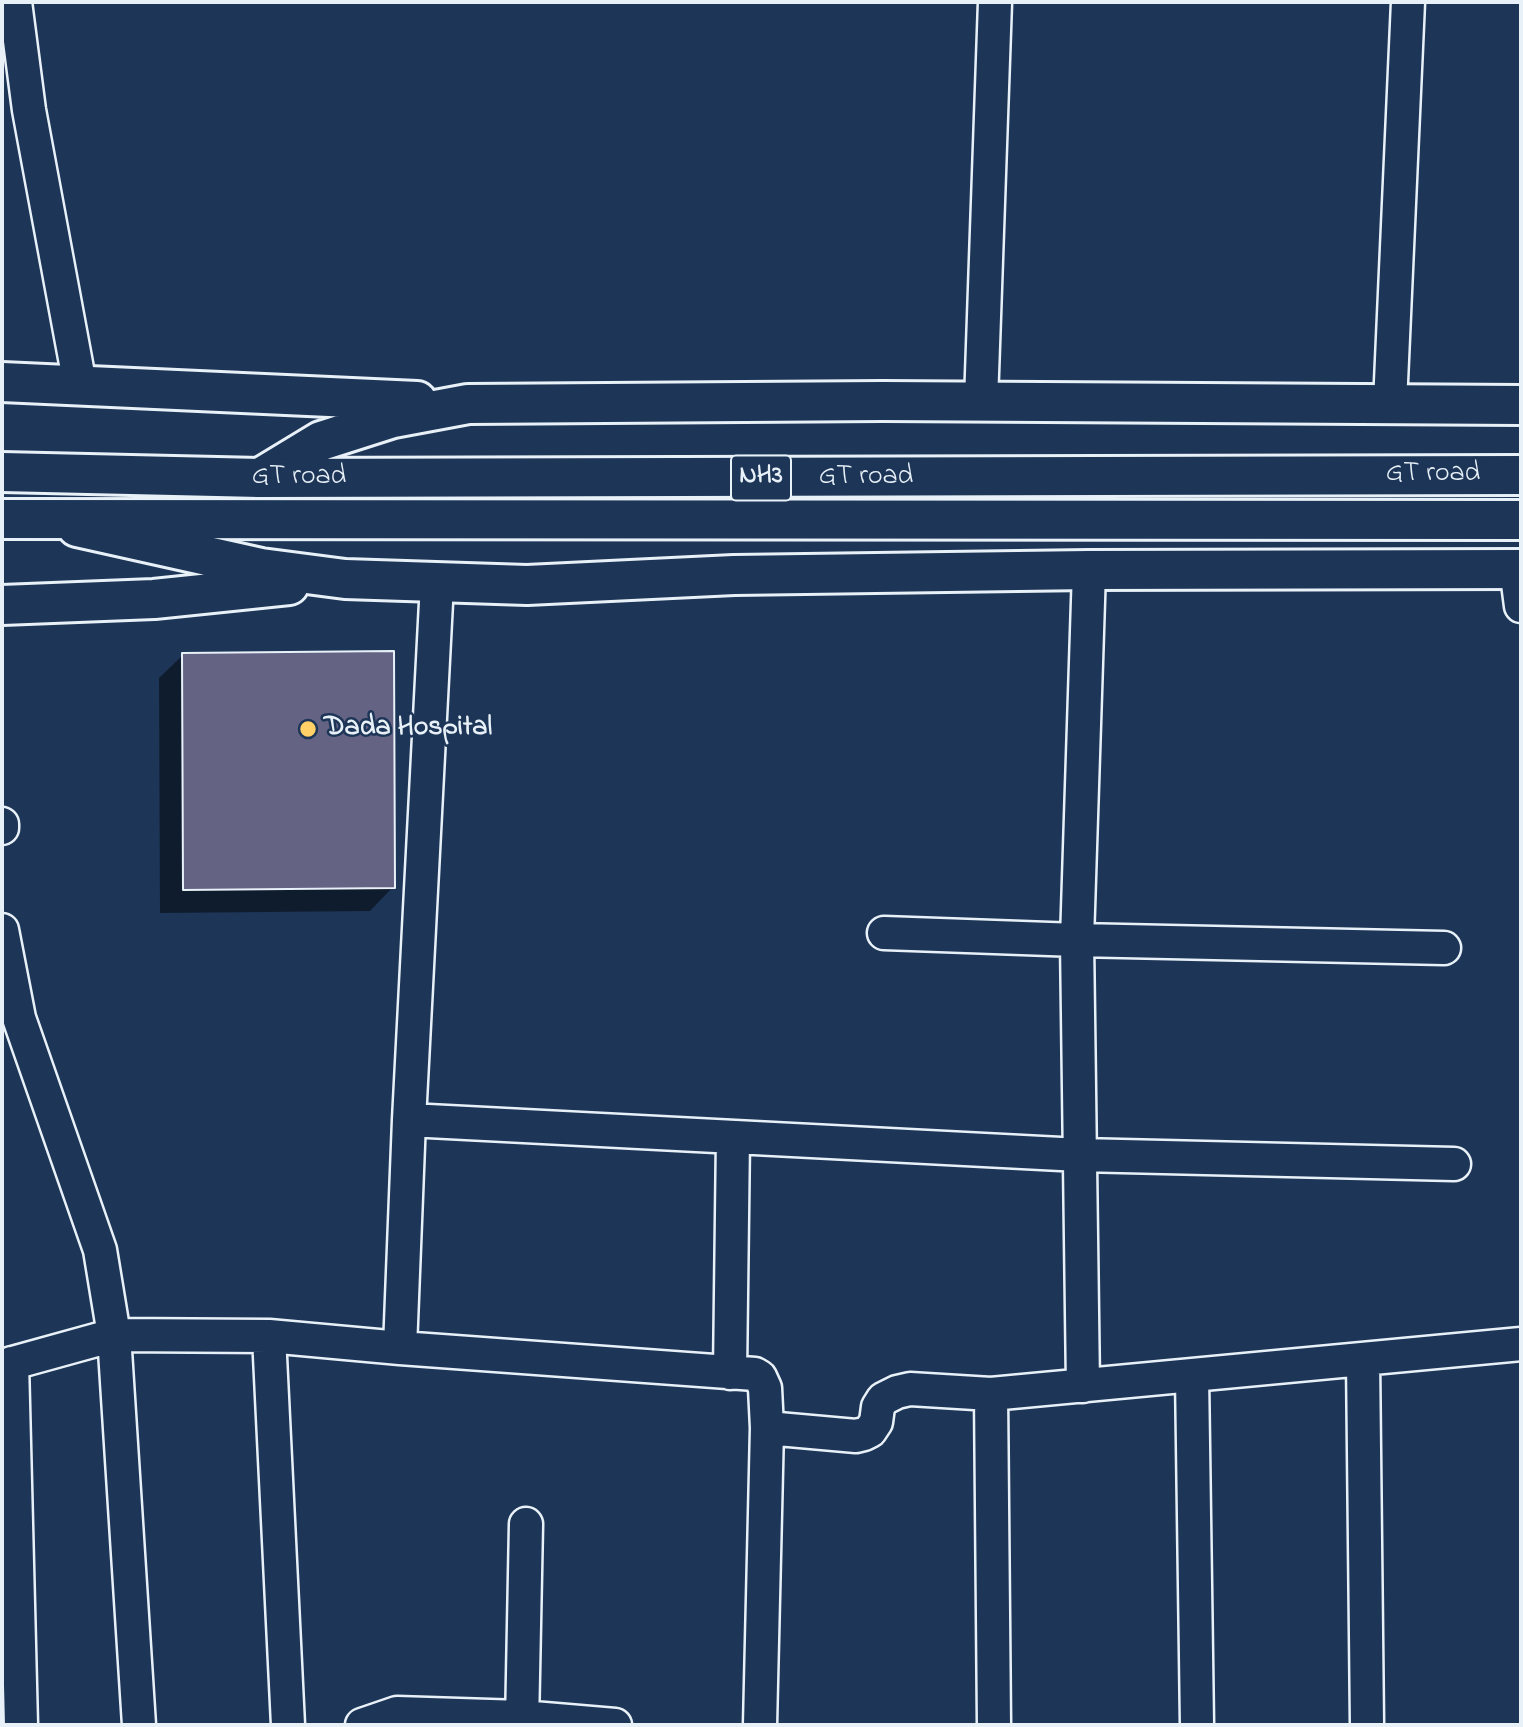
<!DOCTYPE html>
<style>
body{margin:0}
#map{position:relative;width:1523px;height:1727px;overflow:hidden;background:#1d3557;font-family:"Indie Flower",sans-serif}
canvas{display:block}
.frame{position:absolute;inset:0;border:4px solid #e8f1f8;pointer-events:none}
</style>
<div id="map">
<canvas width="1523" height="1727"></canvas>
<div class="frame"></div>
</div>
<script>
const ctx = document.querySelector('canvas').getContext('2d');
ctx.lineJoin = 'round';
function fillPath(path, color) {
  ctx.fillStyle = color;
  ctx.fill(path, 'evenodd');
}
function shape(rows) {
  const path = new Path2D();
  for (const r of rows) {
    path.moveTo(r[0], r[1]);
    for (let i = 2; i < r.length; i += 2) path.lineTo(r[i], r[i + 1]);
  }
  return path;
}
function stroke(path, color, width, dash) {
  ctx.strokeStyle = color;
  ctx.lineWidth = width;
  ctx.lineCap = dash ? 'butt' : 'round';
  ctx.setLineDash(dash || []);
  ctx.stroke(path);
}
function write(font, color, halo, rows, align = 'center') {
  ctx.font = font + ' "Indie Flower",sans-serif';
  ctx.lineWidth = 5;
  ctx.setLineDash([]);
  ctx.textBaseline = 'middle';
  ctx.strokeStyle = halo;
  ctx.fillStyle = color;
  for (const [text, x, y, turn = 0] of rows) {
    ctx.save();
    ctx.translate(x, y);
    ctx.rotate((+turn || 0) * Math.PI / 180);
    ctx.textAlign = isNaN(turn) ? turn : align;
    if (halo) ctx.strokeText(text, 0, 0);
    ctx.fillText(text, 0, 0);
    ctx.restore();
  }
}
fillPath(shape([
 [183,655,393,887,370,911,160,913,159,678]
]), '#0007');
const building = shape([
 [394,651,395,888,183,890,182,653,394,651]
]);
fillPath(building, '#646384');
stroke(building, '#e8f1f8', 2);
const street = shape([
 [15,2,29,110,80,385],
 [981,402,995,2],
 [1390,404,1408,2],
 [1516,568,1521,606],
 [2,824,2,828],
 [2,930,19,1018,100,1250,114,1335,139,1725],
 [884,933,1077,940,1444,948],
 [409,1120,1080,1155,1454,1164],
 [269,1336,288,1725],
 [400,1348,409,1120,437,583],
 [1363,1359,1367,1725],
 [12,1363,21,1725],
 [2,1366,114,1335,269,1336,400,1348,755,1374,760,1377,765,1388,767,1428,760,1725],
 [730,1373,733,1137],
 [1192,1375,1197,1725],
 [1083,1386,1077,940,1089,570],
 [991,1394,994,1725],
 [767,1428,856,1436,864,1434,870,1431,876,1422,878,1407,883,1399,897,1392,910,1389,991,1394,1521,1344],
 [362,1725,397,1713,521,1717,615,1725],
 [522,1725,526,1524]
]);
const secondary = shape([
 [2,382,417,401],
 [260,478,321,441,393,418,468,404,883,401,1521,405],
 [77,527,261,568,345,579,527,585,734,575,1089,570,1521,569],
 [2,605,154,599,289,585]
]);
const highway = shape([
 [2,472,260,478,1521,475],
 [2,519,1521,520]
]);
stroke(street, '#e8f1f8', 37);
stroke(secondary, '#e8f1f8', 44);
stroke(highway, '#e8f1f8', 44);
stroke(street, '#1d3557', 32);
stroke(secondary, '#1d3557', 38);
stroke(highway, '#1d3557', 38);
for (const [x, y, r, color] of [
 [308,729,9,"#ffd166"]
]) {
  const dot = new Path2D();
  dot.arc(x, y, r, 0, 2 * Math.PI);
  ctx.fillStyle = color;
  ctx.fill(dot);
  stroke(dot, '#1d3557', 2.5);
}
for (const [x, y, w] of [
 [761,478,60]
]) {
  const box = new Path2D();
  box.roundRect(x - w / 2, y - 22.5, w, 45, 5);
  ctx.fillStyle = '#1d3557';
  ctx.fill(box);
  stroke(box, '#e8f1f8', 2);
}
write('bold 26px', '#e8f1f8', null, [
 ["NH3",761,478]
]);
write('28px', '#e8f1f8', '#1d3557', [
 ["GT road",1433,475],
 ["GT road",299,478],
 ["GT road",866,478]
]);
write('bold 28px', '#e8f1f8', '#1d3557', [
 ["Dada Hospital",324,729]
], 'left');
</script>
